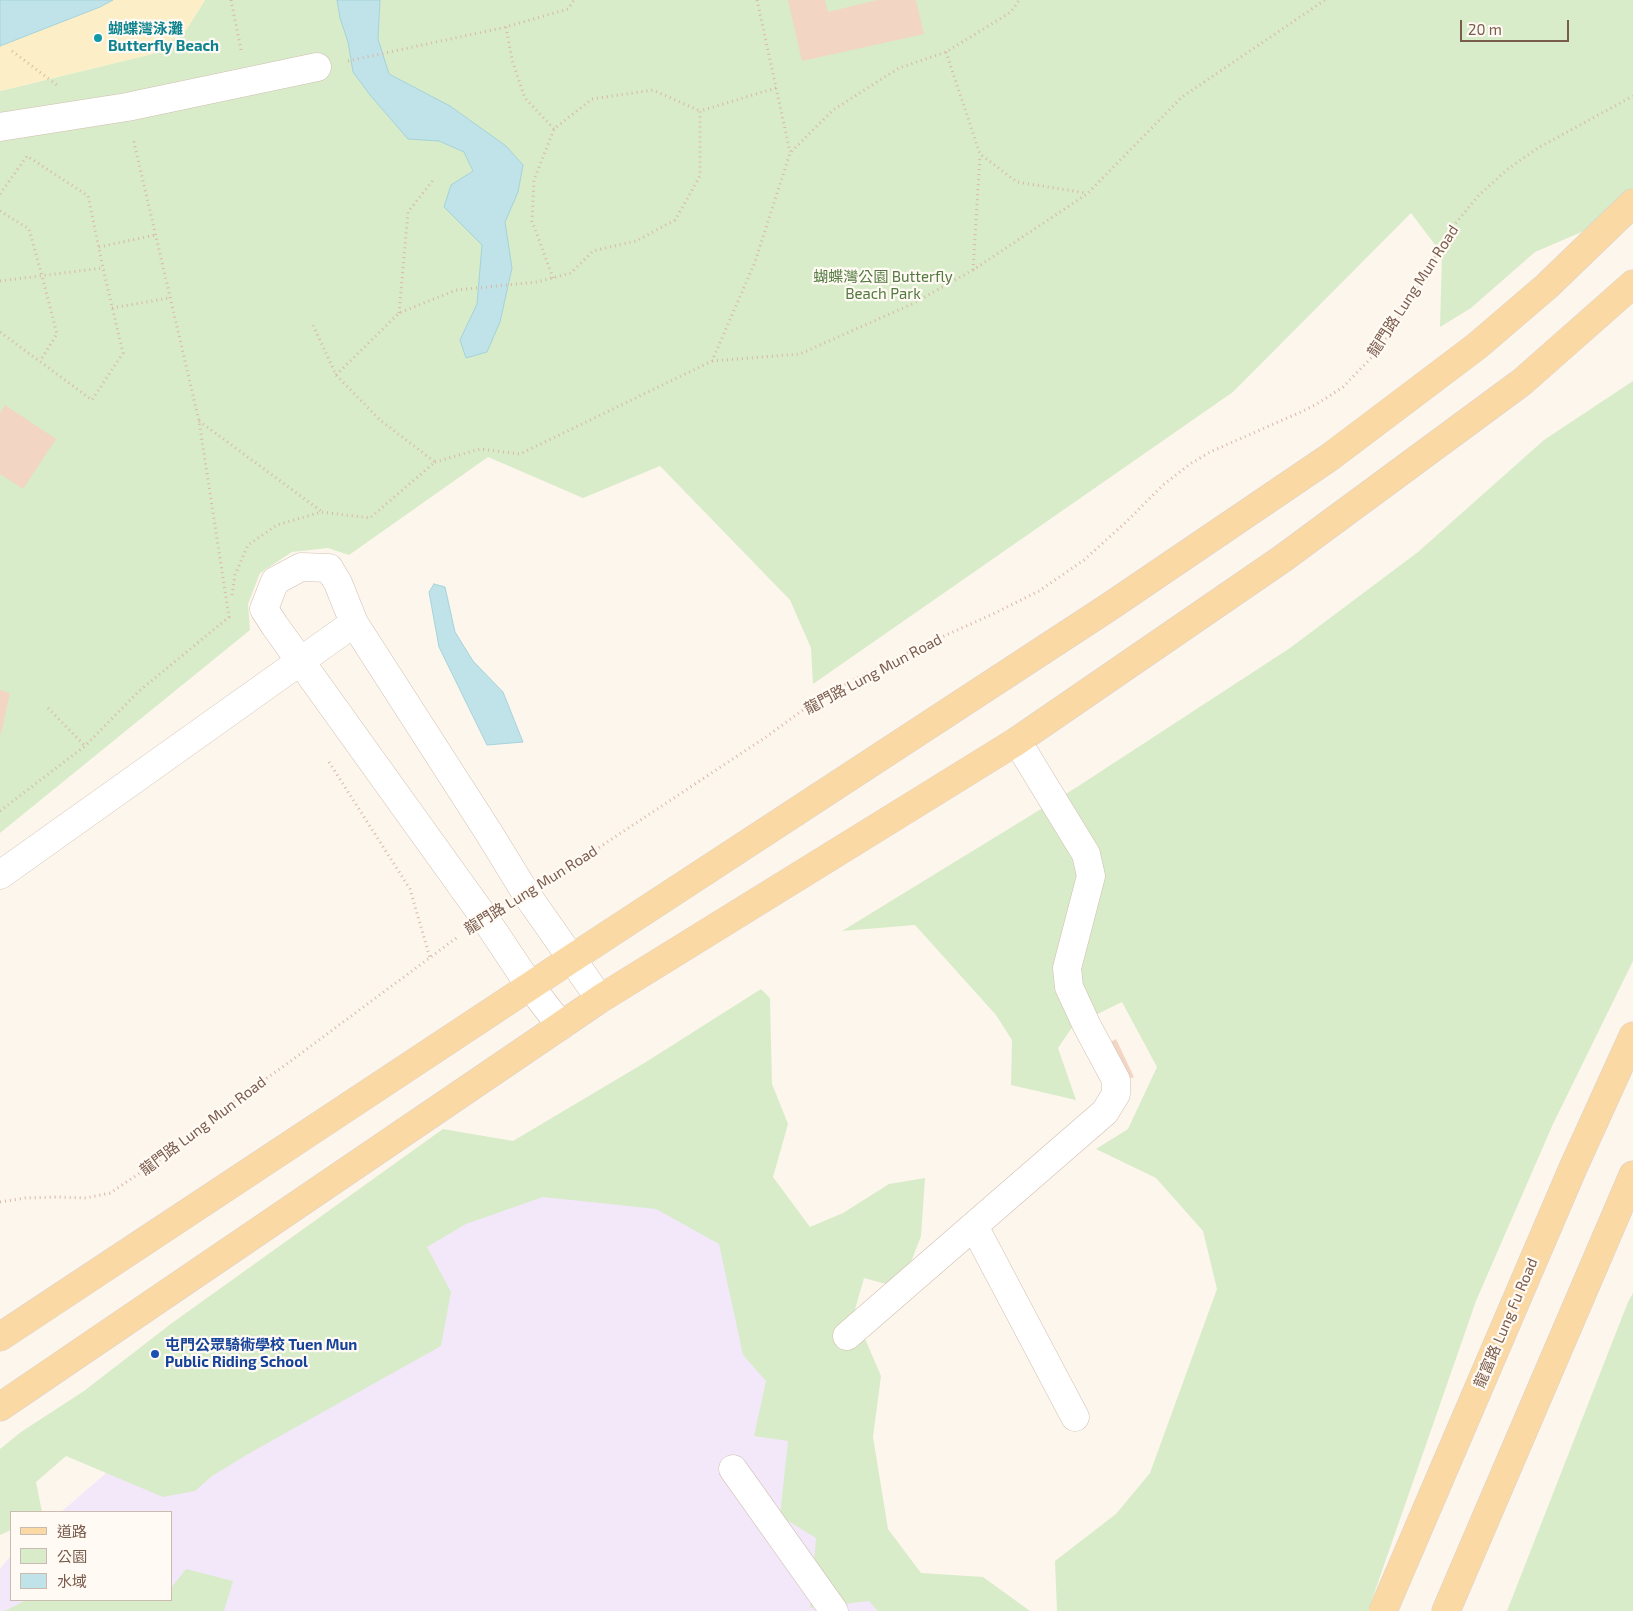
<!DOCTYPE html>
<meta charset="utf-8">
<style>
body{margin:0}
#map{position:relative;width:1633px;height:1611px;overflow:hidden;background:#fdf6ec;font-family:"Exo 2","Noto Sans TC",sans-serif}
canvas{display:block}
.legend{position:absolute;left:10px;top:1511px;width:162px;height:90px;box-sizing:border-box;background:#fffaf3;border:1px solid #cabbb1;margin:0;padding:6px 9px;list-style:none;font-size:15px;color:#7a5c4d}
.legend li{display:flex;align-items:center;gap:10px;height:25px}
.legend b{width:25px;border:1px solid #cabbb1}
.scale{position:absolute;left:1460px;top:20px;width:109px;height:22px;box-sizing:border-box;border:2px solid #7a5c4d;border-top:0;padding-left:6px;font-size:15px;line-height:18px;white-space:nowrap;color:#7a5c4d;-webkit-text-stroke:4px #fffaf3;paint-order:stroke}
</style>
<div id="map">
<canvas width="1633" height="1611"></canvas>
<ul class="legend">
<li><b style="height:6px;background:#fbd9a5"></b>道路</li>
<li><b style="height:14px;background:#d8ecc9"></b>公園</li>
<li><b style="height:14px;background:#bfe3e8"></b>水域</li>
</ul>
<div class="scale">20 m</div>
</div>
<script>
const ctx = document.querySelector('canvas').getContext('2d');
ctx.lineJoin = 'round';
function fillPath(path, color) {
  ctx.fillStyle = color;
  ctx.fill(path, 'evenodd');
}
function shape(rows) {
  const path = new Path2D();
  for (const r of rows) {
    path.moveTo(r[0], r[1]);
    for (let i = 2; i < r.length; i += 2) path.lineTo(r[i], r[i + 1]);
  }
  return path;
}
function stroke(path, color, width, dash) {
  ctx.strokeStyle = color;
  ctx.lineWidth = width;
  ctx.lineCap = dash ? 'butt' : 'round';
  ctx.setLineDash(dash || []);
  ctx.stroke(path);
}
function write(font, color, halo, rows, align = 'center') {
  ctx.font = font + ' "Exo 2","Noto Sans TC",sans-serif';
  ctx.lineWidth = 4.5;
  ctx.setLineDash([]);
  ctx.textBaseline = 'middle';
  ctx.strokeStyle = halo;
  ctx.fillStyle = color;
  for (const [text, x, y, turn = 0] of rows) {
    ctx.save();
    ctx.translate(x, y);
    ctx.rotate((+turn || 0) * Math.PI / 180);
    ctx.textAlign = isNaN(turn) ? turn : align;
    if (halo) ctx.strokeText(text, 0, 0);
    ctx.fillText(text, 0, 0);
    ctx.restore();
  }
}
fillPath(shape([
 [524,1162,701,1190,895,1611,0,1611,0,1569,11,1555,11,1600,171,1600,171,1512,61,1512,216,1378]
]), '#f3e8fa');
fillPath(shape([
 [205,0,1633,0,1633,210,1535,252,1471,308,1440,327,1442,254,1411,213,1233,392,813,684,811,648,790,600,660,466,583,498,488,457,349,555,328,548,292,552,260,573,248,604,250,630,0,833,0,91,152,54,186,30],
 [1633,381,1633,961,1553,1124,1476,1301,1368,1611,1057,1611,1055,1561,1116,1514,1150,1473,1217,1289,1203,1231,1156,1178,1096,1149,1128,1129,1157,1067,1122,1002,1073,1026,1058,1048,1076,1100,1011,1085,1012,1040,996,1015,915,925,842,931,1077,787,1290,648,1418,552,1544,440],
 [761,989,770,998,772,1084,788,1124,773,1177,810,1227,843,1213,889,1184,925,1178,921,1236,901,1288,864,1278,854,1313,881,1376,873,1437,888,1529,921,1573,983,1577,1030,1611,878,1611,869,1601,810,1608,816,1538,780,1516,788,1441,754,1436,766,1381,743,1355,719,1244,656,1209,543,1197,466,1224,427,1247,451,1292,441,1346,248,1454,212,1476,195,1491,163,1497,66,1456,36,1482,42,1512,11,1512,11,1530,0,1535,0,1449,21,1432,84,1391,172,1323,443,1129,513,1141,646,1062],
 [1633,1293,1633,1611,1507,1611,1628,1302],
 [186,1569,233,1581,224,1611,5,1611,26,1600,171,1600,171,1588]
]), '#d8ecc9');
fillPath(shape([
 [113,0,205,0,186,30,152,54,0,91,0,46,100,7]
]), '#fcefc7');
const water = shape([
 [0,0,113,0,100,7,0,46,0,0],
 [337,0,380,0,378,39,389,74,450,106,506,146,523,165,518,192,505,222,512,268,500,322,487,352,466,358,460,340,477,304,482,245,444,207,451,185,473,171,464,152,439,141,408,139,370,95,353,72,348,42,340,18,337,0],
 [434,584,445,587,455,632,473,661,503,692,523,742,487,745,439,647,429,592,434,584]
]);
fillPath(water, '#bfe3e8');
stroke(water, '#a5d3da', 1);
fillPath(shape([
 [788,0,825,0,828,12,877,0,916,0,924,34,802,61],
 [5,405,56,439,23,489,0,474,0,413],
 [0,690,10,693,1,734,0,734],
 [1116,1039,1134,1077,1121,1082,1103,1046]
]), '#f3d5c3');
const minor = shape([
 [0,127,127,107,317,67],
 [0,875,354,623],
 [561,1026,530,986,484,917,275,626,264,609,275,581,301,567,329,568,338,583,354,623,489,833,527,895,600,999],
 [974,1226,1075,1417],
 [847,1336,1105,1112,1116,1094,1116,1080,1087,1026,1069,987,1067,968,1091,876,1086,854,1017,741],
 [733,1469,834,1611]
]);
const major = shape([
 [0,1337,571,959,1109,607,1330,457,1477,346,1547,286,1633,203],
 [0,1407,600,999,1017,741,1282,559,1522,382,1633,284],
 [1383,1611,1573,1168,1633,1036],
 [1446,1611,1633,1175]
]);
stroke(minor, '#d1beb0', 29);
stroke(major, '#dad1cd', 29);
stroke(shape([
 [231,0,241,50],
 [757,0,790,152],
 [506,27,512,60,525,98,554,129],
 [12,51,57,85],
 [946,52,980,154,1017,182,1086,193],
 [348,61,506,27,568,9,574,0],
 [0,194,27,156,88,196,103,268,123,353,92,400,0,332],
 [0,211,29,229,42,276,57,334,40,361],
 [99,247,155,235],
 [973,270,980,155],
 [553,278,532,221,534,180,554,129,592,99,653,90,700,111],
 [0,281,103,268],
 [112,308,169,298],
 [399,313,408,212,434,179],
 [712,361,800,354,912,304,973,270,1087,194,1182,97,1325,0],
 [336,375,399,313,456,290,537,282,571,273,593,251,636,241,675,220,700,176,700,111,776,88],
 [199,421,321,511],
 [435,462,480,449,520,454,712,361,755,262,790,153,833,110,899,68,946,52,1011,12,1019,0],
 [232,595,235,575,248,545,277,525,321,512,370,518,435,462,380,420,336,375,313,325],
 [48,708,85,746],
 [329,762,410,889,430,958],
 [0,811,85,746,138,692,229,617,199,421,133,138],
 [553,878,766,737,807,707,836,689,913,650,993,614,1039,591,1084,560,1126,522,1163,485,1190,464,1210,452,1301,412,1317,404,1343,387,1374,355,1386,339,1455,224,1479,195,1508,169,1538,148,1633,96],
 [0,1202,25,1198,58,1197,86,1198,110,1193,161,1159,206,1121,284,1066,459,936]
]), '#d9b8a5', 3, [1, 4]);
stroke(minor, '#fff', 28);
stroke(major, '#fbd9a5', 28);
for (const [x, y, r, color] of [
 [98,38,5,"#0f9aa8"],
 [155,1354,5,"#1a4fb4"]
]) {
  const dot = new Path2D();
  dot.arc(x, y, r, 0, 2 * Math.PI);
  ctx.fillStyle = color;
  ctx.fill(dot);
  stroke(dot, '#fffaf3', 2);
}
write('bold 15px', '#0d838f', '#fffaf3', [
 ["蝴蝶灣泳灘",108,29],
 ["Butterfly Beach",108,46]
], 'left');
write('15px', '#537a41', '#fffaf3', [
 ["蝴蝶灣公園 Butterfly",883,277],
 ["Beach Park",883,294]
]);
write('15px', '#7a5c4d', '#fffaf3', [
 ["龍門路 Lung Mun Road",1413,291,-57],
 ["龍門路 Lung Mun Road",873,674,-28],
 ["龍門路 Lung Mun Road",531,890,-32],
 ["龍門路 Lung Mun Road",203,1126,-37],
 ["龍富路 Lung Fu Road",1506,1323,-67]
]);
write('bold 15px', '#164399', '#fffaf3', [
 ["屯門公眾騎術學校 Tuen Mun",165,1345],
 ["Public Riding School",165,1362]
], 'left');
</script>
